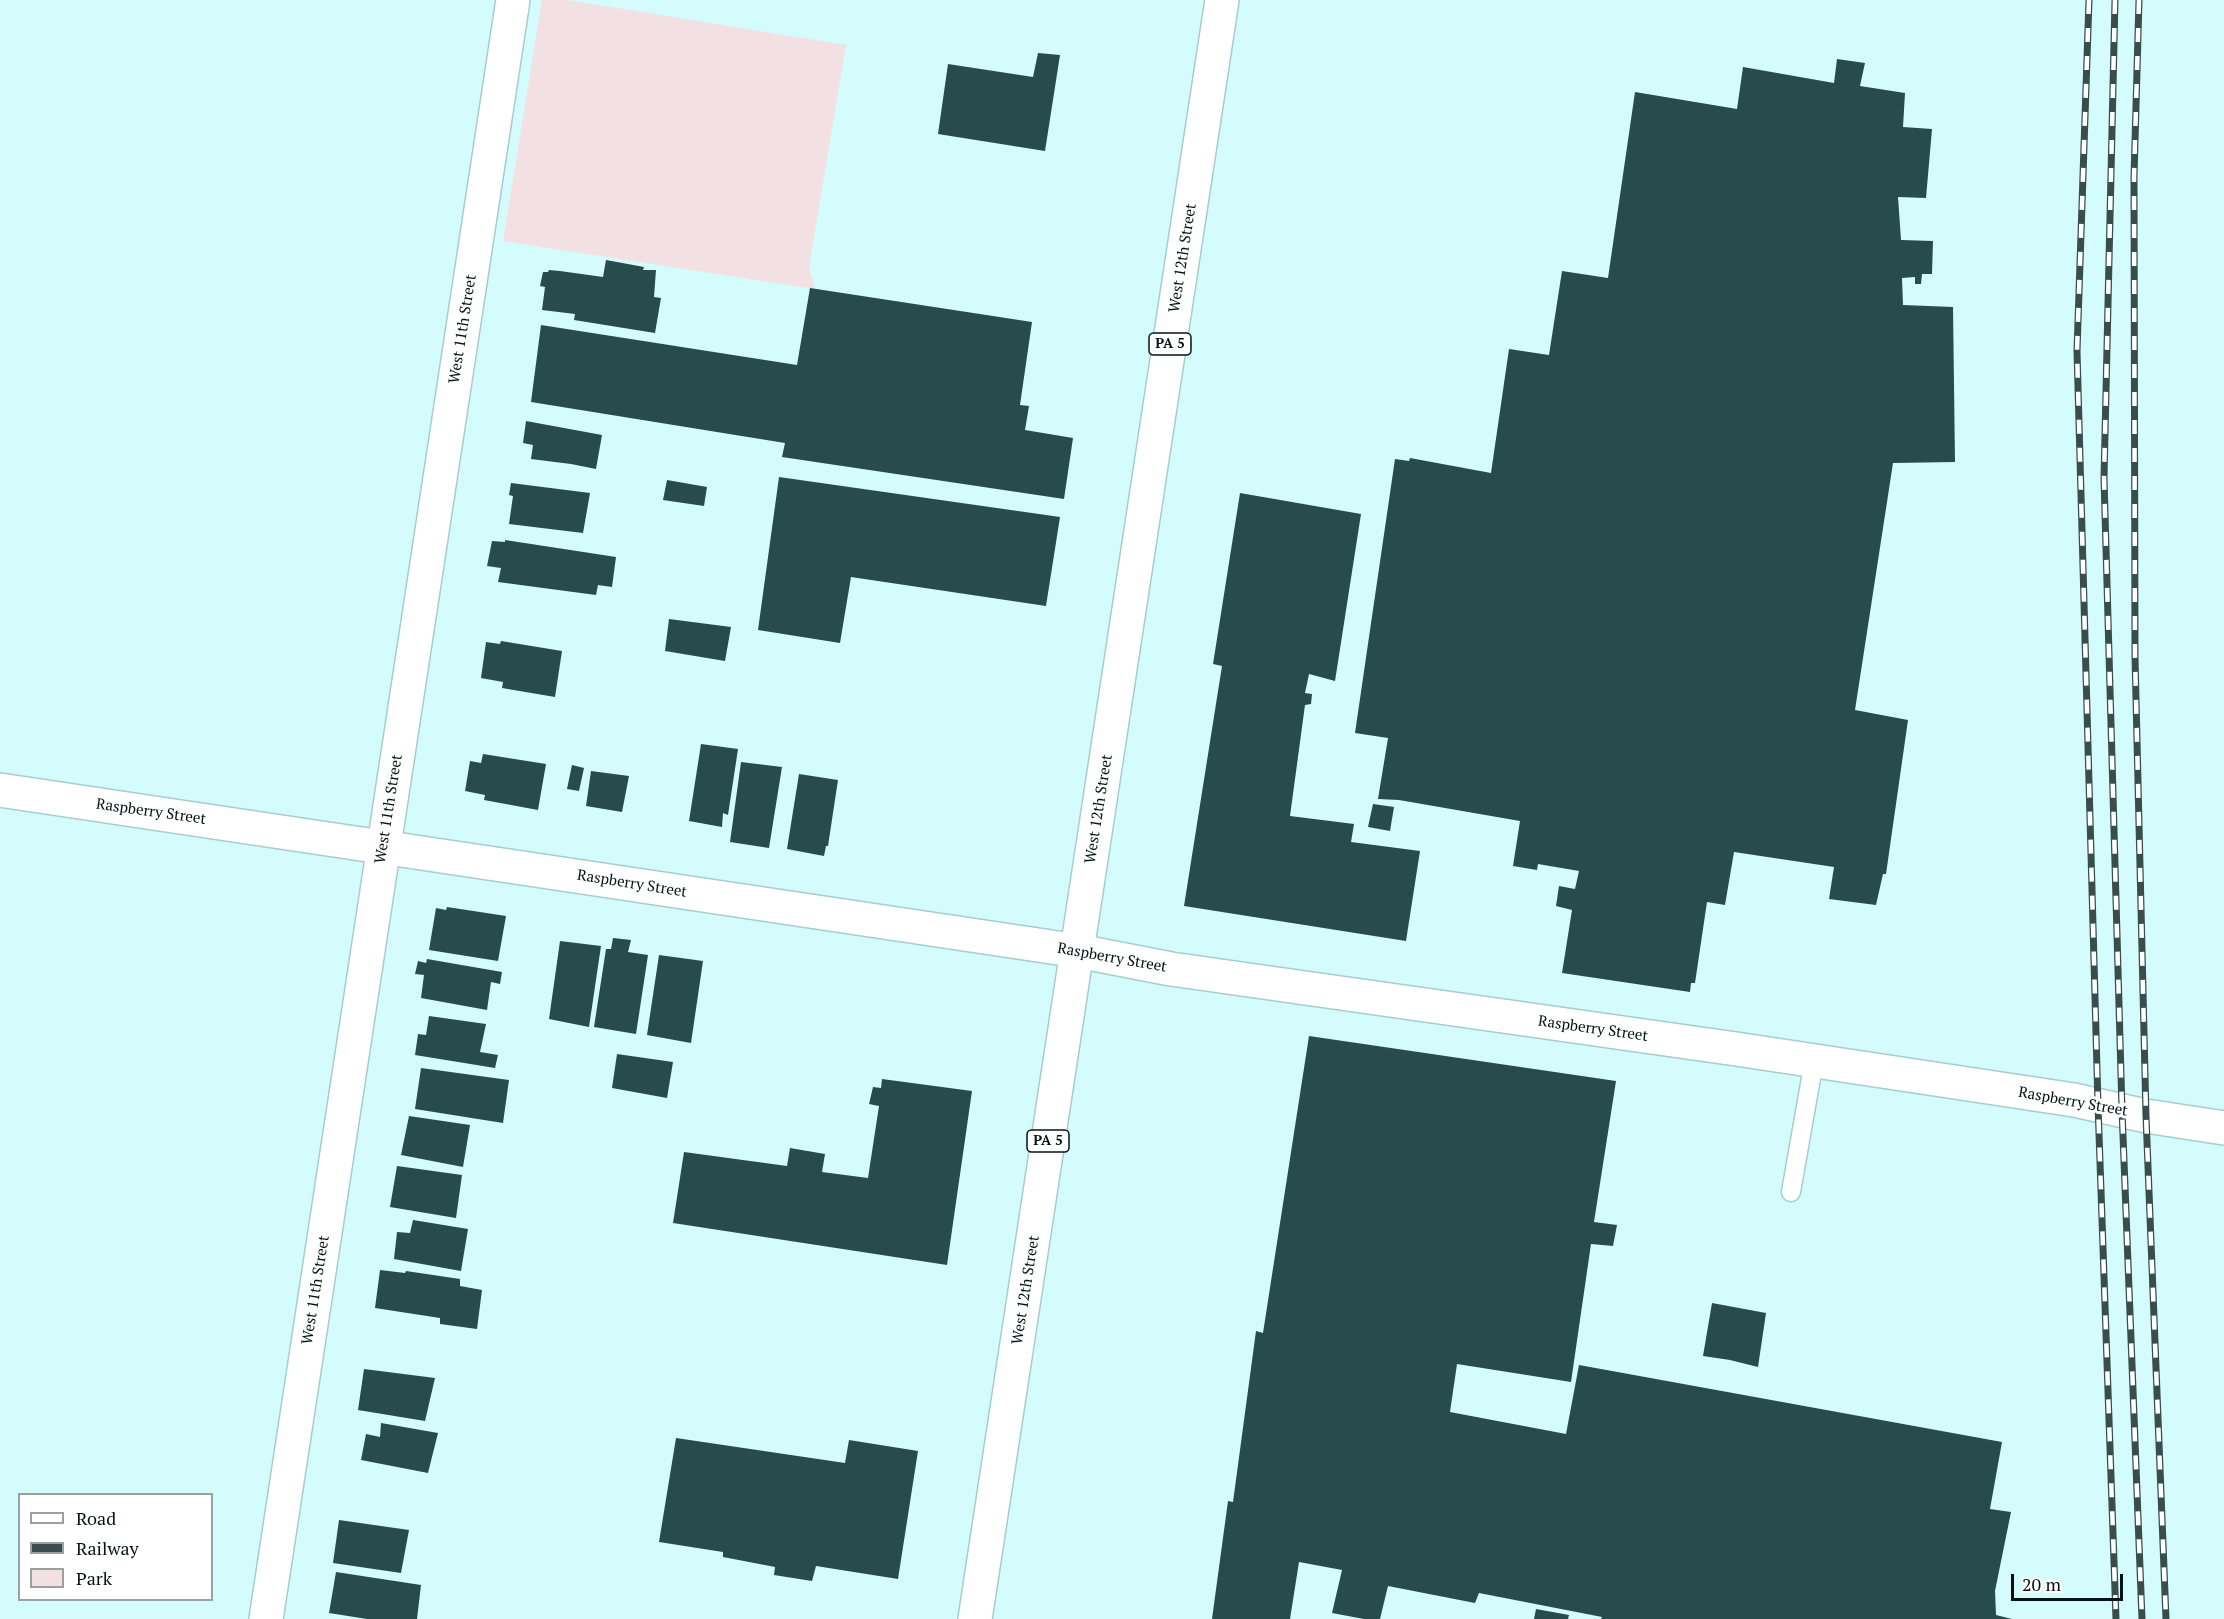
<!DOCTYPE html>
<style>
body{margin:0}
#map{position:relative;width:2224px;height:1619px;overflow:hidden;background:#d5fcfd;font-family:"PT Serif",serif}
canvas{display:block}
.legend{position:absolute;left:18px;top:1493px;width:195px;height:108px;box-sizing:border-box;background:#fff;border:2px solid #9ba1a1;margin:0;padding:8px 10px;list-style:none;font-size:18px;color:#051313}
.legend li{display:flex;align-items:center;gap:12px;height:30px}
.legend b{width:30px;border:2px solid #9ba1a1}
.scale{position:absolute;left:2011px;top:1574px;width:112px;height:27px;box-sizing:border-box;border:3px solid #051313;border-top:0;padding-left:8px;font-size:18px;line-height:21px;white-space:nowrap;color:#051313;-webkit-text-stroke:4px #fff;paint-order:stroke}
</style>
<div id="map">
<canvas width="2224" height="1619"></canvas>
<ul class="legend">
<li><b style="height:8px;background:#fff"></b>Road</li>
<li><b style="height:8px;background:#394d4d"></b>Railway</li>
<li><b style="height:16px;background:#f3e0e3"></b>Park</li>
</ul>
<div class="scale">20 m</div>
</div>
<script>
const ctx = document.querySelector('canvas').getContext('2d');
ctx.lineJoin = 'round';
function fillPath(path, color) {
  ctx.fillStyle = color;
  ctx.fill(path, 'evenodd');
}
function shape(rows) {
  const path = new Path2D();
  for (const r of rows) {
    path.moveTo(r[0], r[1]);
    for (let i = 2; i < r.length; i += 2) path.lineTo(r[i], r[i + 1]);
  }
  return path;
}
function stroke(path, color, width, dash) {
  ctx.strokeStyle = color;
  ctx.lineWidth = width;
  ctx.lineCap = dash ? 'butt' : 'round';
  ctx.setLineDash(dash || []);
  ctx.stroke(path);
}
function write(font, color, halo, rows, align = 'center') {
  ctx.font = font + ' "PT Serif",serif';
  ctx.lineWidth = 6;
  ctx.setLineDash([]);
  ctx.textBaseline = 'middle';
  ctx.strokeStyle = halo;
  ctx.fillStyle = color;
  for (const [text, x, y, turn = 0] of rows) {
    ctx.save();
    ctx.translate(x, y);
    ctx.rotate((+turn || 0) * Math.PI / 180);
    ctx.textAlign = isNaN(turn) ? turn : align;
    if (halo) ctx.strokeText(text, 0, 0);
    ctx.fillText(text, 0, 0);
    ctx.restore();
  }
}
fillPath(shape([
 [542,0,568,0,846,45,809,267,815,289,503,241]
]), '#f3e0e3');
fillPath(shape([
 [1038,53,1060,55,1045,151,938,134,948,64,1033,77],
 [1837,59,1865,63,1860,86,1905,93,1903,127,1932,129,1926,198,1898,197,1901,240,1933,241,1932,274,1922,274,1921,284,1915,284,1915,277,1902,278,1903,305,1953,307,1955,462,1893,463,1855,710,1908,720,1886,874,1883,874,1876,905,1829,899,1834,867,1734,852,1725,905,1707,902,1695,983,1691,983,1690,992,1562,973,1572,910,1556,906,1559,886,1575,889,1579,871,1538,864,1537,870,1513,866,1520,821,1399,800,1378,799,1388,738,1355,733,1395,459,1409,461,1410,458,1491,473,1509,349,1549,355,1562,271,1608,278,1635,92,1737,109,1743,67,1834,83],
 [606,260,644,267,643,270,656,270,654,297,661,298,655,333,574,320,575,314,542,310,545,287,540,286,543,272,548,272,549,270,560,271,603,277],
 [810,288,1032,322,1020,405,1029,406,1025,430,1073,438,1064,499,782,457,785,443,531,402,541,325,797,365],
 [526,421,602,435,596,469,571,464,531,459,533,445,523,443],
 [779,477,1060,517,1046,606,851,577,840,643,758,630],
 [667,480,707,487,704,506,663,500],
 [511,483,590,493,583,533,509,524,513,496,509,495],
 [1240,493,1361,514,1335,681,1309,674,1305,693,1312,694,1311,704,1305,705,1290,816,1354,824,1351,842,1420,851,1406,941,1184,906,1222,666,1213,664],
 [505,540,616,557,612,587,598,585,596,595,498,582,501,568,487,566,492,541,505,542],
 [669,619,731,627,725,661,665,651],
 [501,641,562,651,555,697,502,688,503,682,481,678,486,642,500,644],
 [701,744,738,749,728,815,723,813,722,827,689,821],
 [483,754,546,764,538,810,484,800,485,795,465,791,470,761,481,763],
 [741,762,782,767,769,848,730,842],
 [572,765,584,768,579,791,567,789],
 [591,771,629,776,622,812,586,806],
 [799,774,838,780,828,846,826,846,824,856,787,849],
 [1373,804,1394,807,1390,831,1368,827],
 [447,907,506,916,498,961,429,950,436,908,446,910],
 [613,938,631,940,628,952,648,955,636,1034,594,1027,606,949,611,949],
 [560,941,601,946,589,1027,549,1019],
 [659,955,703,961,691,1043,647,1035],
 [427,959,502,972,500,984,491,982,487,1010,421,998,424,975,415,974,418,961,426,963],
 [429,1016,486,1024,480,1052,498,1055,495,1068,415,1055,418,1034,426,1035],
 [1309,1036,1616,1081,1594,1222,1617,1225,1613,1246,1591,1244,1571,1382,1457,1364,1450,1412,1566,1434,1579,1365,2002,1442,1990,1509,2011,1512,1995,1591,1996,1615,2012,1619,1601,1619,1602,1617,1479,1593,1475,1603,1388,1586,1380,1619,1364,1619,1332,1613,1342,1570,1299,1562,1290,1619,1212,1619,1228,1501,1233,1502,1256,1331,1263,1333],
 [617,1054,673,1062,667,1098,612,1088],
 [421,1068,509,1080,503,1123,415,1109],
 [882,1079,972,1091,947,1265,673,1223,684,1152,787,1166,790,1148,825,1154,822,1172,868,1178,879,1106,869,1104,873,1087,881,1088],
 [409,1116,470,1125,463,1167,401,1155],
 [397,1166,462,1175,456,1218,390,1207],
 [413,1220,468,1229,461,1271,394,1259,397,1232,410,1233],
 [380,1270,405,1273,406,1271,460,1279,460,1286,482,1290,477,1329,440,1324,440,1318,375,1308],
 [1712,1303,1766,1313,1758,1367,1730,1360,1703,1356],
 [364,1369,435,1378,425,1421,358,1410],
 [381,1423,438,1433,428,1473,361,1460,366,1434,380,1437],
 [676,1438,845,1463,849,1440,918,1451,898,1579,816,1566,812,1581,774,1575,775,1567,723,1557,723,1552,659,1542],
 [339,1520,409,1530,401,1573,333,1563],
 [336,1572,421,1585,417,1619,367,1619,329,1613],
 [1536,1609,1569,1615,1568,1619,1534,1619]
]), '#284b4c');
const service = shape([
 [1791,1192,1814,1061]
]);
const minor = shape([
 [266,1619,513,0]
]);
const tertiary = shape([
 [0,790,1078,951,1171,969,1736,1049,2074,1100,2146,1116,2224,1128]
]);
const primary = shape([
 [975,1619,1222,0]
]);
stroke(service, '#a7cdcd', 21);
stroke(minor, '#a7cdcd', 36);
stroke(tertiary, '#a7cdcd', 36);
stroke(primary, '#a7cdcd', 36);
stroke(service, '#fff', 18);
stroke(minor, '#fff', 33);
stroke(tertiary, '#fff', 33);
stroke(primary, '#fff', 33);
const rail = shape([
 [2089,0,2077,351,2098,1105,2116,1619],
 [2115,0,2104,478,2122,1110,2142,1619],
 [2139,0,2134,177,2135,657,2146,1116,2166,1619]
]);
stroke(rail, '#394d4d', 7);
stroke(rail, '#fff', 4.5, [14]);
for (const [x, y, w] of [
 [1170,344,42],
 [1048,1141,42]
]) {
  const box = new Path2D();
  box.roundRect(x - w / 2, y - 11, w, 22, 4.5);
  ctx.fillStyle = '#fff';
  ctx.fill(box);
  stroke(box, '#051313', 1.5);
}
write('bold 14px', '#051313', null, [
 ["PA 5",1170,344],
 ["PA 5",1048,1141]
]);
write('15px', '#051313', '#fff', [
 ["West 12th Street",1183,258,-81],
 ["West 11th Street",463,329,-81],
 ["West 11th Street",389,809,-81],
 ["West 12th Street",1099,809,-81],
 ["Raspberry Street",151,812,8],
 ["Raspberry Street",632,884,9],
 ["Raspberry Street",1112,958,10],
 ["Raspberry Street",1593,1029,8],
 ["Raspberry Street",2073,1102,10],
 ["West 11th Street",316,1290,-81],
 ["West 12th Street",1026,1290,-81]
]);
</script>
